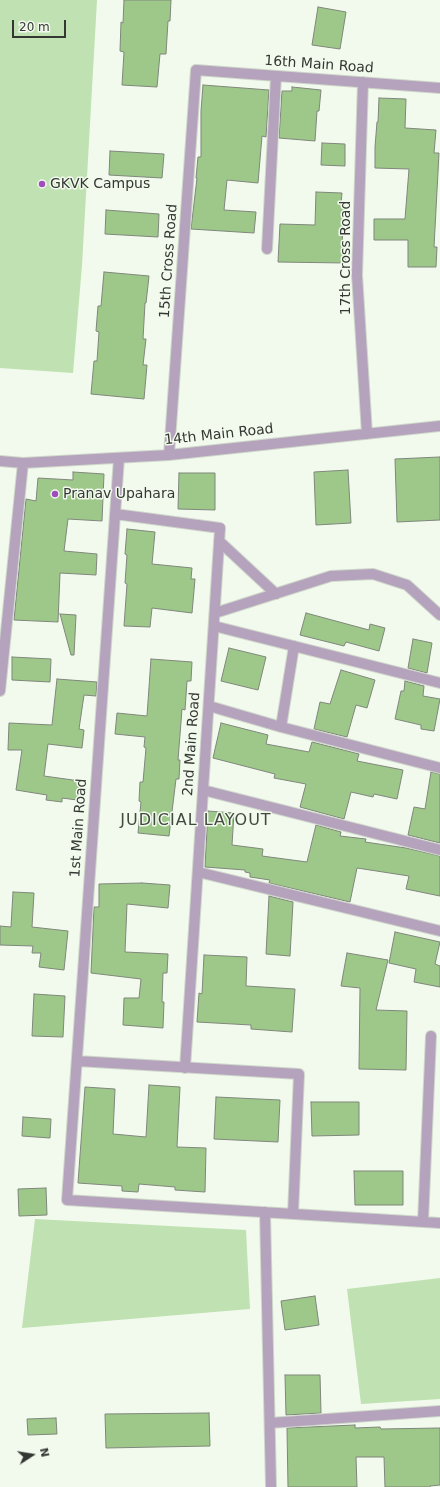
<!DOCTYPE html>
<style>
body{margin:0}
#map{position:relative;width:440px;height:1487px;overflow:hidden;background:#f1faed;font-family:"DejaVu Sans",sans-serif}
canvas{display:block}
.north{position:absolute;left:12px;top:1435px;width:40px;height:40px;-webkit-text-stroke:3px #f1faed;paint-order:stroke;rotate:78deg;font-size:11px;font-weight:700;line-height:16px;text-align:center;color:#343732}
.north::after{content:'';display:block;margin:auto;width:14px;height:18px;background:#343732;clip-path:polygon(50% 0,100% 100%,50% 72%,0 100%)}
.scale{position:absolute;left:12px;top:20px;width:54px;height:18px;box-sizing:border-box;border:2px solid #343732;border-top:0;padding-left:5px;font-size:12px;line-height:14px;white-space:nowrap;color:#343732;-webkit-text-stroke:3px #f1faed;paint-order:stroke}
</style>
<div id="map">
<canvas width="440" height="1487"></canvas>
<div class="north">N</div>
<div class="scale">20 m</div>
</div>
<script>
const ctx = document.querySelector('canvas').getContext('2d');
ctx.lineJoin = 'round';
function fillPath(path, color) {
  ctx.fillStyle = color;
  ctx.fill(path, 'evenodd');
}
function shape(rows) {
  const path = new Path2D();
  for (const r of rows) {
    path.moveTo(r[0], r[1]);
    for (let i = 2; i < r.length; i += 2) path.lineTo(r[i], r[i + 1]);
  }
  return path;
}
function stroke(path, color, width, dash) {
  ctx.strokeStyle = color;
  ctx.lineWidth = width;
  ctx.lineCap = dash ? 'butt' : 'round';
  ctx.setLineDash(dash || []);
  ctx.stroke(path);
}
function write(font, color, halo, rows, align = 'center') {
  ctx.font = font + ' "DejaVu Sans",sans-serif';
  ctx.lineWidth = 3;
  ctx.setLineDash([]);
  ctx.textBaseline = 'middle';
  ctx.strokeStyle = halo;
  ctx.fillStyle = color;
  for (const [text, x, y, turn = 0] of rows) {
    ctx.save();
    ctx.translate(x, y);
    ctx.rotate((+turn || 0) * Math.PI / 180);
    ctx.textAlign = isNaN(turn) ? turn : align;
    if (halo) ctx.strokeText(text, 0, 0);
    ctx.fillText(text, 0, 0);
    ctx.restore();
  }
}
fillPath(shape([
 [0,0,97,0,82,265,73,373,0,368],
 [35,1219,246,1230,250,1309,22,1328],
 [440,1278,440,1399,361,1404,347,1289]
]), '#c0e1b1');
const building = shape([
 [124,0,171,0,170,21,168,21,166,54,160,54,157,87,122,85,124,52,120,51,121,22,123,23,124,0],
 [318,7,346,12,340,49,312,45,318,7],
 [203,85,269,90,266,137,262,136,258,183,227,180,224,210,256,212,254,233,191,229,197,178,196,178,198,157,201,157,201,111,203,85],
 [292,87,321,90,319,111,317,111,315,141,279,138,282,91,292,91,292,87],
 [379,98,406,99,405,128,436,130,434,153,439,153,434,247,437,247,436,267,408,267,408,240,374,240,374,219,405,219,409,169,375,168,375,147,377,122,378,122,379,98],
 [322,143,345,144,345,166,321,165,322,143],
 [110,151,164,154,162,178,109,175,110,151],
 [316,192,342,193,341,203,344,203,342,246,346,246,345,263,278,262,280,224,315,225,316,192],
 [106,210,159,214,158,237,105,234,106,210],
 [104,272,149,276,146,303,145,303,143,339,146,339,143,365,147,365,144,399,91,394,94,361,97,361,99,332,96,331,98,306,101,306,104,272],
 [440,457,440,520,397,522,395,459,440,457],
 [348,470,351,523,316,525,314,472,348,470],
 [73,472,104,474,102,521,68,519,64,551,97,554,96,575,60,573,58,622,14,620,26,499,36,501,38,478,73,480,73,472],
 [179,473,215,473,215,510,178,509,179,473],
 [127,529,155,532,152,564,192,568,191,579,195,579,192,613,152,608,150,627,124,626,127,584,125,583,127,555,125,554,127,529],
 [306,613,369,630,370,624,385,628,379,651,346,642,344,646,300,635,306,613],
 [60,614,76,615,74,655,71,655,60,614],
 [413,639,432,643,427,673,408,668,413,639],
 [229,648,266,657,258,690,221,681,229,648],
 [12,657,51,659,50,682,12,680,12,657],
 [151,659,192,662,191,681,187,681,185,710,182,709,178,760,180,760,179,779,176,779,169,836,138,833,141,802,139,801,140,782,143,782,146,748,144,747,145,737,115,734,117,713,147,716,151,659],
 [341,670,375,680,367,708,356,705,347,737,314,729,320,702,330,704,341,670],
 [57,679,97,682,96,696,84,695,79,729,84,730,82,748,48,744,44,776,80,781,77,800,62,798,62,802,46,800,47,795,16,790,22,750,8,750,9,723,52,725,57,679],
 [405,681,424,686,423,696,440,699,434,731,421,729,421,725,395,719,401,691,404,691,405,681],
 [221,723,268,735,266,744,309,752,312,742,359,754,357,761,403,770,397,799,374,794,373,797,351,792,344,819,300,807,306,784,274,778,275,774,213,758,221,723],
 [431,772,440,774,440,843,408,835,414,807,425,809,431,772],
 [208,811,234,813,232,845,263,849,262,856,307,862,316,825,341,832,340,836,366,839,365,842,406,848,440,856,440,896,406,889,409,876,357,868,350,902,269,883,270,880,250,877,250,873,245,872,245,870,205,867,208,811],
 [142,883,170,885,168,908,127,904,125,952,168,954,167,973,163,973,162,1002,164,1002,163,1028,123,1025,124,998,139,998,141,979,91,973,94,907,99,907,99,884,142,883],
 [13,892,34,893,32,927,68,931,64,970,39,967,41,953,32,953,33,946,0,945,0,926,11,927,13,892],
 [269,896,293,902,290,956,266,954,269,896],
 [395,932,440,942,435,964,440,966,440,987,414,982,416,969,389,963,395,932],
 [347,953,388,960,376,1010,407,1011,406,1070,359,1069,360,988,341,986,347,953],
 [204,955,247,957,246,986,295,989,292,1032,251,1029,251,1025,197,1022,199,993,202,994,204,955],
 [34,994,65,996,63,1037,32,1036,34,994],
 [149,1085,180,1087,177,1147,206,1148,205,1192,175,1190,175,1187,139,1184,138,1192,122,1191,122,1186,78,1183,85,1087,115,1089,113,1134,146,1137,149,1085],
 [216,1097,280,1100,278,1142,214,1139,216,1097],
 [311,1102,359,1102,359,1135,312,1136,311,1102],
 [23,1117,51,1119,50,1138,22,1136,23,1117],
 [354,1171,403,1171,403,1205,355,1205,354,1171],
 [46,1188,47,1215,19,1216,18,1189,46,1188],
 [315,1296,319,1325,285,1330,281,1301,315,1296],
 [285,1375,320,1375,321,1413,286,1415,285,1375],
 [209,1413,210,1446,106,1448,105,1414,209,1413],
 [56,1418,57,1434,28,1435,27,1419,56,1418],
 [355,1425,355,1428,380,1427,381,1429,440,1428,440,1485,430,1486,430,1487,385,1487,384,1457,356,1457,357,1487,288,1487,287,1428,355,1425]
]);
fillPath(building, '#9ec88a');
stroke(building, '#7f877b', 1);
const street = shape([
 [363,82,357,275,367,434],
 [267,249,276,76],
 [169,455,196,70,440,88],
 [119,458,67,1200,440,1223],
 [0,461,23,463,169,455,440,426],
 [115,514,220,528,185,1068],
 [219,541,276,594],
 [215,613,331,576,373,574,407,585,440,615],
 [214,626,440,683],
 [0,691,23,463],
 [209,706,281,727,440,768],
 [281,727,294,646],
 [203,790,440,850],
 [198,872,440,931],
 [77,1061,299,1074,293,1214],
 [265,1212,271,1487],
 [423,1222,431,1036],
 [270,1423,440,1411]
]);
stroke(street, '#cfd7cb', 12);
stroke(street, '#b5a2bc', 10);
for (const [x, y, r, color] of [
 [42,184,4,"#a04dbb"],
 [55,494,4,"#a04dbb"]
]) {
  const dot = new Path2D();
  dot.arc(x, y, r, 0, 2 * Math.PI);
  ctx.fillStyle = color;
  ctx.fill(dot);
  stroke(dot, '#f1faed', 1.5);
}
write('14px', '#343732', '#f1faed', [
 ["16th Main Road",319,65,4],
 ["17th Cross Road",346,258,-90],
 ["15th Cross Road",169,261,-86],
 ["14th Main Road",219,435,-6],
 ["2nd Main Road",192,744,-86],
 ["1st Main Road",79,828,-86]
]);
write('14px', '#343732', '#f1faed', [
 ["GKVK Campus",50,184],
 ["Pranav Upahara",63,494]
], 'left');
ctx.letterSpacing = '1px';
write('16px', '#42493f', '#f1faed', [
 ["JUDICIAL LAYOUT",196,821]
]);
ctx.letterSpacing = '0px';
</script>
